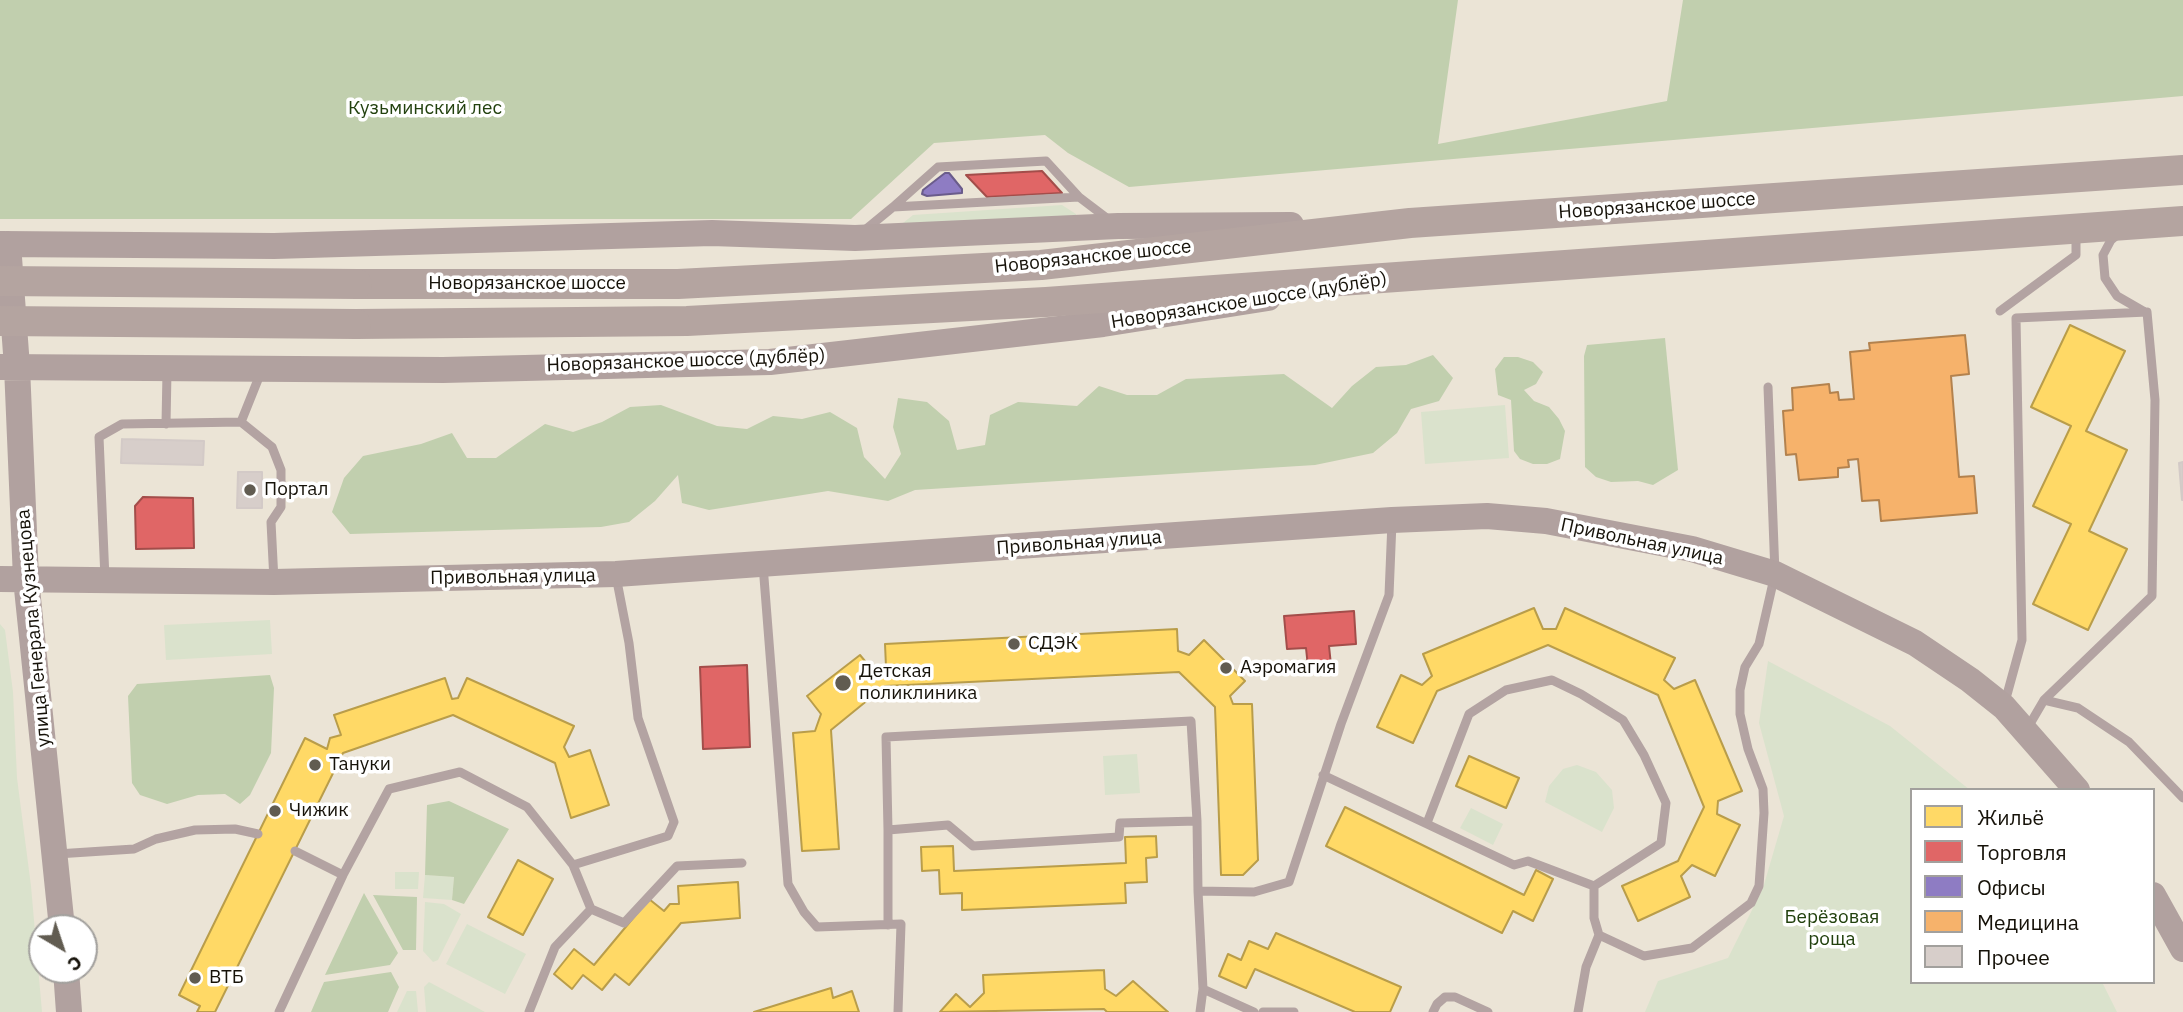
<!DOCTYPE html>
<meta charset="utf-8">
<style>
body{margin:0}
#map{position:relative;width:2183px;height:1012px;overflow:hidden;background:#ebe4d6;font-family:"IBM Plex Sans",sans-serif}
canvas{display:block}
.legend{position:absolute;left:1910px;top:788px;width:245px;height:196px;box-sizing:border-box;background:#fff;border:2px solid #a2a09d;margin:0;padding:9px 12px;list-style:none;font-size:21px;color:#161209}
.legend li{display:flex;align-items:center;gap:14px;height:35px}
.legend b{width:35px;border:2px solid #a2a09d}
.north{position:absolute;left:28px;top:914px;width:70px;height:70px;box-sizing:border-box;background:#fff;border:2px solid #a2a09d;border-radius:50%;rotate:141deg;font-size:19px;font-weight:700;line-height:28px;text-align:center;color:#161209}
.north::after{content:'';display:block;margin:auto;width:24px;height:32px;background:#615c51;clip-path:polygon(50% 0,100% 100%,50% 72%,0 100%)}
</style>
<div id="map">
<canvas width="2183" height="1012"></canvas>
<ul class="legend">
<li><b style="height:19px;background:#ffd966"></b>Жильё</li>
<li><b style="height:19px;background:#e06666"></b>Торговля</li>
<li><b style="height:19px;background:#8e7cc3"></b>Офисы</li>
<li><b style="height:19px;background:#f6b26b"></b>Медицина</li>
<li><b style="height:19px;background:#d7ceca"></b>Прочее</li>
</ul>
<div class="north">С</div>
</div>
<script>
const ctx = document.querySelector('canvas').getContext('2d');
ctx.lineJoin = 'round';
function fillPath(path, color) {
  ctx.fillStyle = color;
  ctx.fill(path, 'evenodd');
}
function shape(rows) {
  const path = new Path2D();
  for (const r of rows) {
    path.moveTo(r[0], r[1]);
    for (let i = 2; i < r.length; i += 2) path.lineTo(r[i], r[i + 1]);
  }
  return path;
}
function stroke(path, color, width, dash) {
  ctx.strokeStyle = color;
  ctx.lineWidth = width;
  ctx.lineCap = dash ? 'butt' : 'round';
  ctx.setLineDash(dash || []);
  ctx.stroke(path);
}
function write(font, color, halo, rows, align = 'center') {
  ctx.font = font + ' "IBM Plex Sans",sans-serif';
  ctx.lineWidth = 7;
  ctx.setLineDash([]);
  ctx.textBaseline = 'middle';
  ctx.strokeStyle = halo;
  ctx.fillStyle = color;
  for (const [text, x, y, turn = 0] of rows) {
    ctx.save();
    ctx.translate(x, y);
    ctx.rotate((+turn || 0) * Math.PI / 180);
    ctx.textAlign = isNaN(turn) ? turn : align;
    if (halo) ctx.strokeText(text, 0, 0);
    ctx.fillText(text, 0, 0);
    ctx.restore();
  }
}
fillPath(shape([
 [1062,205,1076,214,1076,217,898,227,913,215],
 [1505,405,1509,458,1425,464,1421,412],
 [270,620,272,654,166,660,164,625],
 [0,624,5,630,13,692,17,778,31,886,42,1012,0,1012],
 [1768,661,1890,726,1970,790,1912,790,1912,982,2102,982,2117,1012,1645,1012,1658,981,1728,958,1763,888,1784,816,1759,723],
 [1137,754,1140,793,1105,795,1103,756],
 [1577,765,1596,772,1612,790,1614,808,1602,832,1545,802,1549,786,1563,769],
 [1471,808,1503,824,1493,845,1460,828],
 [395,872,419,872,418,889,395,889],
 [425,875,454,877,452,900,423,898],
 [425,902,444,904,461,914,438,960,433,962,423,951],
 [467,924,526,954,505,994,446,964],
 [429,982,485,1012,426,1012,424,987],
 [407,991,416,991,418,1012,397,1012]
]), '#dae2cc');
fillPath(shape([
 [0,0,1458,0,1438,144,1667,101,1683,0,2183,0,2183,96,1129,187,1068,153,1045,135,934,143,851,219,0,219],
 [1665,338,1678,470,1653,485,1638,481,1611,482,1596,477,1585,467,1584,356,1587,345],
 [1433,355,1453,378,1439,401,1411,409,1397,433,1373,453,1315,465,915,490,888,501,828,491,709,510,682,503,678,475,655,501,629,522,601,527,350,534,332,512,344,478,363,456,421,444,452,433,467,458,496,458,545,424,573,432,602,422,630,407,661,405,717,426,747,429,773,416,802,419,830,412,857,428,864,457,885,479,901,454,893,427,898,398,927,402,949,421,957,450,985,445,990,415,1018,402,1077,406,1099,386,1127,395,1157,395,1186,379,1284,374,1332,408,1352,386,1376,367,1406,365],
 [1504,357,1518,357,1533,362,1543,372,1536,384,1524,390,1534,401,1549,407,1559,419,1565,431,1560,459,1547,464,1533,464,1520,459,1514,451,1511,400,1498,395,1495,369],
 [270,675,274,688,271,753,250,795,240,804,225,794,198,795,167,804,140,795,132,783,128,696,137,684],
 [449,801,509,829,464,904,452,900,454,877,425,875,427,805],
 [364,893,398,953,390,965,325,975],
 [373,895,417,897,416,950,403,950],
 [391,972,399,987,388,1012,311,1012,324,982]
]), '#c1cfae');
const homes = shape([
 [2070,325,2125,351,2086,431,2127,450,2089,531,2127,549,2088,630,2033,604,2071,524,2033,506,2071,426,2031,407,2070,325],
 [1534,608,1543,629,1556,629,1565,608,1675,658,1664,680,1674,689,1695,680,1742,791,1718,801,1717,814,1740,825,1715,876,1692,865,1681,876,1690,897,1638,921,1622,886,1678,861,1704,807,1658,695,1548,645,1437,691,1413,743,1377,727,1401,675,1422,685,1432,676,1423,654,1534,608],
 [1177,629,1178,651,1189,655,1204,640,1245,681,1230,696,1233,704,1252,704,1258,860,1243,875,1221,875,1215,707,1179,672,885,686,831,730,839,849,802,851,793,733,815,731,821,714,807,696,860,655,874,672,886,667,885,644,1177,629],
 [445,678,452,699,458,698,467,678,574,726,564,747,569,757,590,750,609,805,571,818,555,763,453,715,343,753,215,1012,197,1012,200,1006,179,995,305,738,327,749,330,738,341,735,334,715,445,678],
 [1469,756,1519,778,1506,808,1456,786,1469,756],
 [1345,807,1524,895,1536,870,1553,879,1533,921,1513,911,1502,933,1326,846,1345,807],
 [1156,836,1157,857,1146,858,1147,882,1125,883,1126,903,962,910,962,893,940,894,939,870,922,871,921,847,953,846,954,871,1126,863,1125,837,1156,836],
 [518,860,553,879,523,935,488,917,518,860],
 [738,882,740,918,681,923,629,985,615,974,602,990,583,975,572,989,554,974,574,949,594,965,649,899,664,911,670,904,679,904,678,886,738,882],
 [1276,933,1401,987,1390,1012,1355,1012,1255,969,1246,988,1219,976,1228,954,1241,960,1249,941,1268,949,1276,933],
 [1104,970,1105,989,1116,996,1133,981,1168,1012,1107,1012,1104,1009,940,1012,956,994,970,1007,984,993,983,975,1104,970],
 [831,988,833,998,852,991,859,1012,754,1012,831,988]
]);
fillPath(homes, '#ffd966');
stroke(homes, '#b99d4a', 2);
const shops = shape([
 [1042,171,1062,193,987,197,966,175,1042,171],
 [143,497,193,498,194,548,136,549,135,506,143,497],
 [1354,611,1356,644,1329,646,1331,665,1308,667,1306,648,1287,649,1284,616,1354,611],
 [747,665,750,747,703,749,700,667,747,665]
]);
fillPath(shops, '#e06666');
stroke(shops, '#a34d4a', 2);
const offices = shape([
 [945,173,949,173,962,189,962,193,927,196,922,194,923,190,945,173]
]);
fillPath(offices, '#8e7cc3');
stroke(offices, '#6a5c8b', 2);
const health = shape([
 [1965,335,1969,374,1951,376,1959,477,1974,476,1977,513,1881,521,1879,500,1862,501,1858,459,1848,460,1849,467,1838,468,1838,477,1799,480,1796,454,1786,455,1783,411,1793,410,1792,388,1829,384,1830,393,1838,392,1839,400,1854,399,1850,352,1870,350,1869,343,1965,335]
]);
fillPath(health, '#f6b26b');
stroke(health, '#b3824e', 2);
const building = shape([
 [122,439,204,441,203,465,121,463,122,439],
 [2183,462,2183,500,2182,500,2179,463,2183,462],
 [238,472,262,472,262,508,237,508,238,472]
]);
fillPath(building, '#d7ceca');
stroke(building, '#d3cac7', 2);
stroke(shape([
 [893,207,938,167,1046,161,1079,197],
 [865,230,893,207,1079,197,1108,219],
 [2118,234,2111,240,2103,255,2105,278,2117,296,2143,311],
 [2000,311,2076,255,2076,233],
 [241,422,261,372],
 [166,424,167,372],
 [763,565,788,884,804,912,817,927,901,924,898,1012],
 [105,579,99,437,122,424,241,422,272,447,281,470,281,507,271,522,274,581],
 [2044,700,2078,708,2129,742,2183,798],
 [2005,702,2022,640,2016,318,2147,312,2155,400,2152,596,2044,700,2027,729],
 [1323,775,1514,865,1528,861,1594,886,1661,843,1666,803,1644,755,1623,720,1581,694,1552,680,1506,690,1469,714,1427,823],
 [1197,821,1120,823,1119,837,973,846,948,825,888,830,886,737,1191,721,1197,821,1198,891],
 [295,851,343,875],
 [57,854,134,849,156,839,195,830,235,829,258,834],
 [1594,886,1594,918,1599,935],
 [591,909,624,923,677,866,742,863],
 [888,925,888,830],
 [1203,989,1254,1012],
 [279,1012,343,875,389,789,460,772,527,807,573,865,668,836,674,822,638,718,629,643,616,576],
 [529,1012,555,947,591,909,573,865],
 [1200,1012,1203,989,1198,891,1254,892,1289,882,1341,724,1389,595,1392,522],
 [1263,1012,1294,1012],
 [1433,1012,1437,1004,1445,997,1455,997,1488,1012],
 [1578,1012,1586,967,1599,935,1644,956,1692,948,1751,903,1759,886,1764,813,1763,789,1748,749,1740,714,1740,690,1745,667,1759,644,1775,574,1768,387]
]), '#b3a3a2', 9);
stroke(shape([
 [0,244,274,246,712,233,855,238,1118,226,1291,225],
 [8,244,17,367,26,579,62,928],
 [0,367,443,370,770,362,1103,324,1268,298],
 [0,579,274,582,616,574,1392,520,1487,516,1546,521,1692,549,1775,574,1915,643,1970,680,2004,707,2077,790],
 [2153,895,2183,949],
 [66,970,69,1012]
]), '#b1a19f', 26);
stroke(shape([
 [357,284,678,284,1041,265,1410,223,2183,170],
 [356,324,687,321,1046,302,2183,221]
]), '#b4a4a0', 30);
stroke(shape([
 [0,281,357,284],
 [0,321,356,324]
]), '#b4a4a0', 30);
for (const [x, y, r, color] of [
 [250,490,7,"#615c51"],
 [1014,644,7,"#615c51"],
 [1226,668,7,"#615c51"],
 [843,683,9,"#615c51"],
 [315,765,7,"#615c51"],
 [275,811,7,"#615c51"],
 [195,978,7,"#615c51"]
]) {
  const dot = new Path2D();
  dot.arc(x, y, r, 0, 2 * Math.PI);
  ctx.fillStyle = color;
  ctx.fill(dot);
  stroke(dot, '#fff', 2.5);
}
write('19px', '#22410e', '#fff', [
 ["Кузьминский лес",425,109],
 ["Берёзовая",1832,918],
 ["роща",1832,940]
]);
write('19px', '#161209', '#fff', [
 ["Новорязанское шоссе",1657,206,-4],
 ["Новорязанское шоссе",1093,257,-6],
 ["Новорязанское шоссе",527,284],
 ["Новорязанское шоссе (дублёр)",1249,301,-9],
 ["Новорязанское шоссе (дублёр)",686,361,-2],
 ["Привольная улица",1642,542,12],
 ["Привольная улица",1079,543,-4],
 ["Привольная улица",513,577,-1],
 ["улица Генерала Кузнецова",34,628,-95]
]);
write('19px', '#161209', '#fff', [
 ["Портал",264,490],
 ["СДЭК",1028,644],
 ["Аэромагия",1240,668],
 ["Детская",859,672],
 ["поликлиника",859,694],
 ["Тануки",329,765],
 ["Чижик",289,811],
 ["ВТБ",209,978]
], 'left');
</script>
